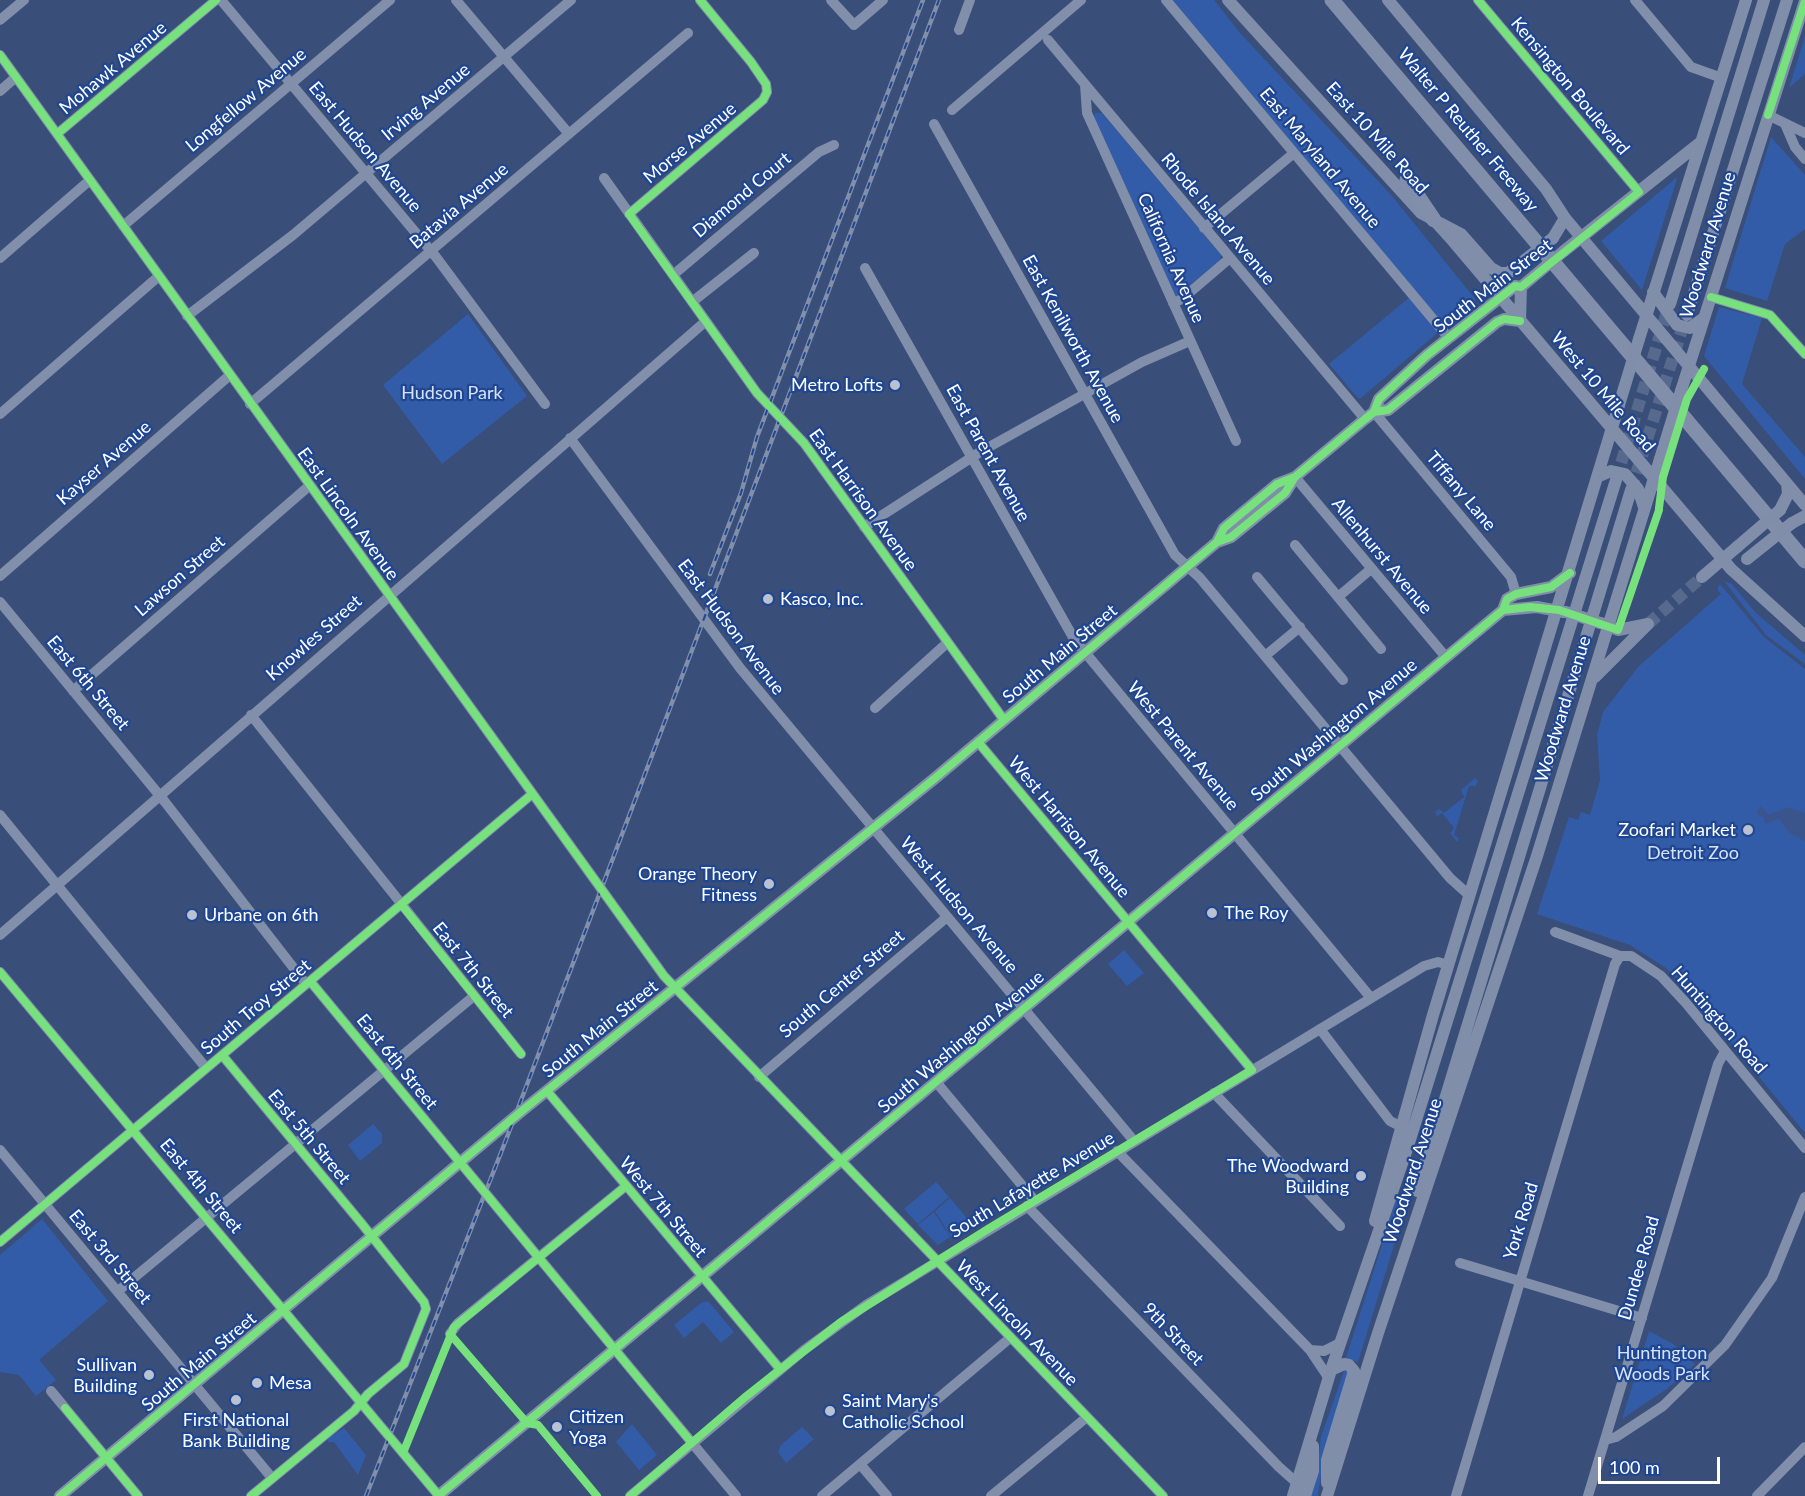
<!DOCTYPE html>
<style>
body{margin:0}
#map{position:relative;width:1805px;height:1496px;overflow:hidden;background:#394e78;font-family:Lato,sans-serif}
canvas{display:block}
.scale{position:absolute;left:1598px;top:1457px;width:122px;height:27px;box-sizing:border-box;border:3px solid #fff;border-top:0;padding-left:8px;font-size:18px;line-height:21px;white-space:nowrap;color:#fff;-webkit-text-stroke:4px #1f4692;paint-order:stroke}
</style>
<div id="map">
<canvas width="1805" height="1496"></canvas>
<div class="scale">100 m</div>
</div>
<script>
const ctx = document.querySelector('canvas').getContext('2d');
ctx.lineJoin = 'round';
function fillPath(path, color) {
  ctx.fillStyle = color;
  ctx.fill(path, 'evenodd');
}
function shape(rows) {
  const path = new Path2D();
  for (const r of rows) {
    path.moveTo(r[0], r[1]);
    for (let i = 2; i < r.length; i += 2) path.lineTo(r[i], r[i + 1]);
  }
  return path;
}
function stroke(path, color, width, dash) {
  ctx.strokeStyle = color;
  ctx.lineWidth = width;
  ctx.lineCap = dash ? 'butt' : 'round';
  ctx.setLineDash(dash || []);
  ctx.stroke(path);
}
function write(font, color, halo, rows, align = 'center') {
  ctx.font = font + ' Lato,sans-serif';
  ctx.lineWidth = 4.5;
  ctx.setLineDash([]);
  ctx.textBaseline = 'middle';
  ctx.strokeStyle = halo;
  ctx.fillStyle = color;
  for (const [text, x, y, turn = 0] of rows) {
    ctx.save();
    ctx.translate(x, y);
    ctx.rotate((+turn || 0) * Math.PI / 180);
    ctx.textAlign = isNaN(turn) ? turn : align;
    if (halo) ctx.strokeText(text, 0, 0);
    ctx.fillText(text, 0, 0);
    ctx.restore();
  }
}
fillPath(shape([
 [1172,0,1214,0,1241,34,1392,196,1476,300,1361,398,1358,398,1329,364,1416,292],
 [1805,36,1805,74,1789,88],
 [1095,113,1102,113,1221,255,1220,260,1176,297,1094,117],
 [1771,137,1805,175,1805,229,1785,244,1767,301,1725,288],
 [1676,178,1677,179,1642,290,1601,241],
 [1719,307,1762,318,1742,384,1805,457,1805,479,1704,356],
 [468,314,527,396,442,464,383,385],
 [1724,581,1732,584,1755,612,1805,655,1805,664,1766,635],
 [1720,584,1764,637,1805,669,1805,1133,1692,995,1666,968,1630,945,1537,914,1569,817,1578,820,1581,812,1590,815,1600,780,1597,735,1603,712,1639,666,1721,594,1717,589],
 [1475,778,1478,781,1476,786,1469,786,1454,835,1459,838,1457,842,1450,833,1454,828,1442,813,1437,816,1435,812,1439,809,1444,813,1464,797,1461,790],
 [1124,950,1144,973,1127,986,1108,964],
 [373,1124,382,1134,382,1143,360,1161,348,1145],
 [936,1182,949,1197,918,1224,904,1209],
 [1397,1197,1408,1200,1358,1362,1346,1358],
 [950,1198,972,1224,951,1237,935,1211],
 [934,1212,950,1237,938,1245,918,1225],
 [42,1219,108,1301,39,1360,56,1380,36,1396,19,1375,0,1372,0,1255],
 [708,1301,734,1332,721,1343,703,1322,684,1338,674,1325,701,1303],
 [1649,1331,1673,1344,1695,1364,1668,1388,1622,1419],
 [1344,1371,1348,1371,1322,1470,1318,1494,1318,1496,1307,1496,1318,1462,1321,1437],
 [632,1424,657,1455,639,1470,616,1442],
 [802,1427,814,1439,786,1463,778,1452,781,1445],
 [344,1428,366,1455,358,1475,334,1442,328,1442,328,1438]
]), '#335ca8');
fillPath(shape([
 [1761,806,1769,815,1787,807,1805,813,1805,841,1789,833,1779,819,1765,824,1764,817,1758,815,1757,810]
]), '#3a558c');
stroke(shape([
 [1616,480,1669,305],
 [1631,490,1686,317],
 [1648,624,1702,577]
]), '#57698c', 12, [12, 6]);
stroke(shape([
 [221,0,436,257,545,404],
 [456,0,569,134],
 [831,0,854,25,883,0],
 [1166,0,1448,337],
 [1478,0,1639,192],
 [1635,0,1691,67,1722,78],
 [0,20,24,0],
 [959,30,970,0],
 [1048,40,1365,419],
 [0,55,664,976,1163,1496],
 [1085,85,1087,113,1236,441],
 [0,91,16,77],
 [952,110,1081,0],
 [1768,115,1805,133],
 [934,124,1175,555,1200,578,1450,878,1470,896],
 [1785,124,1795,147,1805,159],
 [57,134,216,0],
 [604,178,757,393,804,443,1004,720],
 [629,214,763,100,767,92,766,84,751,62,700,0],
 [123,226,390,0],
 [1204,228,1294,153],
 [0,258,90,180],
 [865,268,1074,639,1371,998],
 [673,275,819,152,834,145],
 [1711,297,1770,315,1805,354],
 [692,302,754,253],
 [1173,303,1182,299,1230,258],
 [187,316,293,235,571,0],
 [250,404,688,33],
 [1374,412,1511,577,1516,594],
 [0,414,159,276],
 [570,438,740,668,1134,1141],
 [1295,477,1445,656],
 [864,527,980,452,1142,362,1190,341],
 [1295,545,1381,649],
 [0,576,230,375],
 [1257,577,1343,680],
 [1338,597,1371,569],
 [0,602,165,802,306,984],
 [1265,656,1300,627],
 [73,691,309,486],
 [875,708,947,643],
 [251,715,521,1054],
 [978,742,1252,1070],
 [0,815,206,1068],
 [1555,932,1620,956,1631,956,1661,976,1686,1003,1805,1148],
 [0,935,706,321],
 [0,972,439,1496],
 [310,981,736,1496],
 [1320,1029,1390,1121,1402,1127],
 [222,1055,362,1224,424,1302,426,1309,404,1364,368,1394,354,1411,251,1496],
 [759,1077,947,917],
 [937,1083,1035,1201],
 [547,1091,780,1369],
 [1214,1093,1340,1226],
 [0,1150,272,1478],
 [1117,1151,1310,1350,1328,1377],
 [1027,1206,1279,1467,1297,1483],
 [0,1242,531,795],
 [1460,1263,1642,1318],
 [118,1291,474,996],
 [450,1334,458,1323,626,1186],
 [1310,1350,1324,1351,1340,1343],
 [51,1391,138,1496],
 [1605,1440,1616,1437,1663,1406,1725,1345,1772,1278,1805,1197],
 [860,1464,887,1496],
 [630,1496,804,1350,866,1305,1424,966,1438,962,1449,965],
 [822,1496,1010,1338],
 [991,1496,1087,1417],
 [1456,1496,1615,964,1620,956],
 [1588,1496,1718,1064,1725,1051],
 [1757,1496,1805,1447]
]), '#818fab', 10);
stroke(shape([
 [1228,0,1421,213,1434,220,1453,241,1731,569,1805,636],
 [1388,0,1546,189,1565,218,1805,505],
 [1440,223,1461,234,1491,268,1500,273,1508,273],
 [1553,238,1565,218],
 [1564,251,1701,142],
 [1653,292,1677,325,1690,328,1704,318],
 [1670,304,1764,0],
 [1687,315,1787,0],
 [1639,339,1746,0],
 [1681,391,1805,1],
 [1597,477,1611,471,1625,474,1638,489,1644,507],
 [1780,510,1788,494,1787,484],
 [1792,523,1805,516],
 [1217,542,1231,537,1285,493,1295,477,1365,419,1374,412,1388,410,1497,322,1504,319,1520,321,1521,287,1515,286,1427,355,1379,399,1374,412],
 [1702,577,1737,547],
 [1503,610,1537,607,1564,612],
 [1601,623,1618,630,1648,624],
 [1595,677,1648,624],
 [1417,1191,1631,490],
 [1375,1221,1433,1015,1619,405],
 [1327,1483,1327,1460,1354,1371,1349,1365,1344,1364,1331,1370],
 [60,1496,523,1110,934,779,1217,542,1224,528,1277,484,1295,477],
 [438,1496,1503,610,1507,599,1516,594,1551,587,1570,573],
 [1293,1496,1331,1370,1408,1146,1616,480],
 [1305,1496,1313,1471,1313,1446],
 [1327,1496,1378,1333,1537,856,1660,459]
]), '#808eaa', 12);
stroke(shape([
 [1332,0,1805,561],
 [1407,180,1434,220]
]), '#818fab', 15);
const rail = shape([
 [710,574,741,493,757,437,923,0],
 [366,1496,504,1145,939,0]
]);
stroke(rail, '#818fab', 4.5);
stroke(rail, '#1f4692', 2, [7]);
stroke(shape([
 [1508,273,1553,238],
 [1521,287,1564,251],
 [1619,405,1639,339],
 [1660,459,1681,391],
 [1737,547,1780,510],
 [1747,559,1792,523],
 [1566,612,1600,623]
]), '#808eaa', 12);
stroke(shape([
 [700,0,751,62,766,84,767,92,763,100,629,214,757,393,804,443,1004,720],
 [0,55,664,976,1163,1496],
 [1768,115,1805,1],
 [57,134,216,0],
 [1711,297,1770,315,1805,354],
 [1374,412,1379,399,1427,355,1515,286,1521,287,1639,192,1478,0],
 [1659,508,1663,477,1687,399,1704,369],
 [1217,542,1231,537,1285,493,1295,477,1365,419,1374,412,1388,410,1497,322,1504,319,1520,321],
 [1503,610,1530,607,1559,610,1618,630,1659,510],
 [401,904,521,1054],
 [0,972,439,1496],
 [310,981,692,1443],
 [222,1055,362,1224,424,1302,426,1309,404,1364,368,1394,354,1411,251,1496],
 [547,1091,780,1369],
 [0,1242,531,795],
 [450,1334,527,1423,538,1425,597,1496],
 [65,1408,138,1496],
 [403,1453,454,1327,626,1186],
 [60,1496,523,1110,934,779,1217,542,1224,528,1277,484,1295,477],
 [438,1496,1503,610,1507,599,1516,594,1551,587,1570,573],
 [630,1496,744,1398,841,1322,988,1229,1252,1070,978,742]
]), '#77e17e', 8);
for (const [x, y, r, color] of [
 [895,385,6,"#bac1d0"],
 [768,599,6,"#bac1d0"],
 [1748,830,6,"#bac1d0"],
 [769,884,6,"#bac1d0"],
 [1212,913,6,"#bac1d0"],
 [192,915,6,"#bac1d0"],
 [1361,1176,6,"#bac1d0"],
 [149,1375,6,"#bac1d0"],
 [257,1383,6,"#bac1d0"],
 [236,1400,6,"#bac1d0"],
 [830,1411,6,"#bac1d0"],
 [557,1427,6,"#bac1d0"]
]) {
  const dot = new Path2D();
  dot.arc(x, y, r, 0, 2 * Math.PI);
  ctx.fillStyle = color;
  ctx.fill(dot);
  stroke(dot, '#1f4692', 2);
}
write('18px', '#fff', '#1f4692', [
 ["Mohawk Avenue",113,68,-40],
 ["Kensington Boulevard",1570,86,50],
 ["Longfellow Avenue",246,100,-40],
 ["Irving Avenue",426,102,-40],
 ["Walter P Reuther Freeway",1468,130,50],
 ["East 10 Mile Road",1377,138,48],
 ["Morse Avenue",690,143,-40],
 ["East Hudson Avenue",365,147,50],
 ["East Maryland Avenue",1320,158,50],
 ["Diamond Court",742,195,-40],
 ["Batavia Avenue",459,206,-40],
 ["Rhode Island Avenue",1218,219,50],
 ["Woodward Avenue",1708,245,-73],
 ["California Avenue",1171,258,66],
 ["South Main Street",1493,286,-37],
 ["East Kenilworth Avenue",1073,339,61],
 ["West 10 Mile Road",1603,392,50],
 ["East Parent Avenue",988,453,61],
 ["Kayser Avenue",104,463,-41],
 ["Tiffany Lane",1461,491,50],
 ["East Harrison Avenue",863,500,54],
 ["East Lincoln Avenue",348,514,54],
 ["Allenhurst Avenue",1382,556,50],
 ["Lawson Street",180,576,-41],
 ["East Hudson Avenue",731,627,53],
 ["Knowles Street",314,638,-41],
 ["South Main Street",1060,654,-40],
 ["East 6th Street",88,683,50],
 ["Woodward Avenue",1563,709,-73],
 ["South Washington Avenue",1334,730,-40],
 ["West Parent Avenue",1183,746,50],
 ["West Harrison Avenue",1069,827,50],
 ["West Hudson Avenue",959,905,50],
 ["East 7th Street",473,970,51],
 ["South Center Street",842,984,-40],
 ["South Troy Street",256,1007,-40],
 ["Huntington Road",1719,1020,49],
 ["South Main Street",600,1029,-39],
 ["South Washington Avenue",961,1042,-40],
 ["East 6th Street",397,1062,51],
 ["East 5th Street",309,1137,50],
 ["Woodward Avenue",1413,1171,-72],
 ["South Lafayette Avenue",1032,1185,-31],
 ["East 4th Street",201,1186,50],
 ["West 7th Street",663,1207,50],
 ["York Road",1521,1221,-73],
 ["East 3rd Street",110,1257,50],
 ["Dundee Road",1639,1268,-74],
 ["West Lincoln Avenue",1017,1323,46],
 ["9th Street",1173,1334,46],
 ["South Main Street",199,1362,-40]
]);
write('18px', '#fff', '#1f4692', [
 ["Metro Lofts",883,385,"right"],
 ["Kasco, Inc.",780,599],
 ["Zoofari Market",1736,830,"right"],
 ["Orange Theory",757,874,"right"],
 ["Fitness",757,895,"right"],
 ["The Roy",1224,913],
 ["Urbane on 6th",204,915],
 ["The Woodward",1349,1166,"right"],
 ["Building",1349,1187,"right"],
 ["Sullivan",137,1365,"right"],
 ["Building",137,1386,"right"],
 ["Mesa",269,1383],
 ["Saint Mary's",842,1401],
 ["Catholic School",842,1422],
 ["Citizen",569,1417],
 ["Yoga",569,1438],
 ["First National",236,1420,"center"],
 ["Bank Building",236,1441,"center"]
], 'left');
write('18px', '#d6e3fa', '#1f4692', [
 ["Hudson Park",452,393],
 ["Detroit Zoo",1693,853],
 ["Huntington",1662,1353],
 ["Woods Park",1662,1374]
]);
</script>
